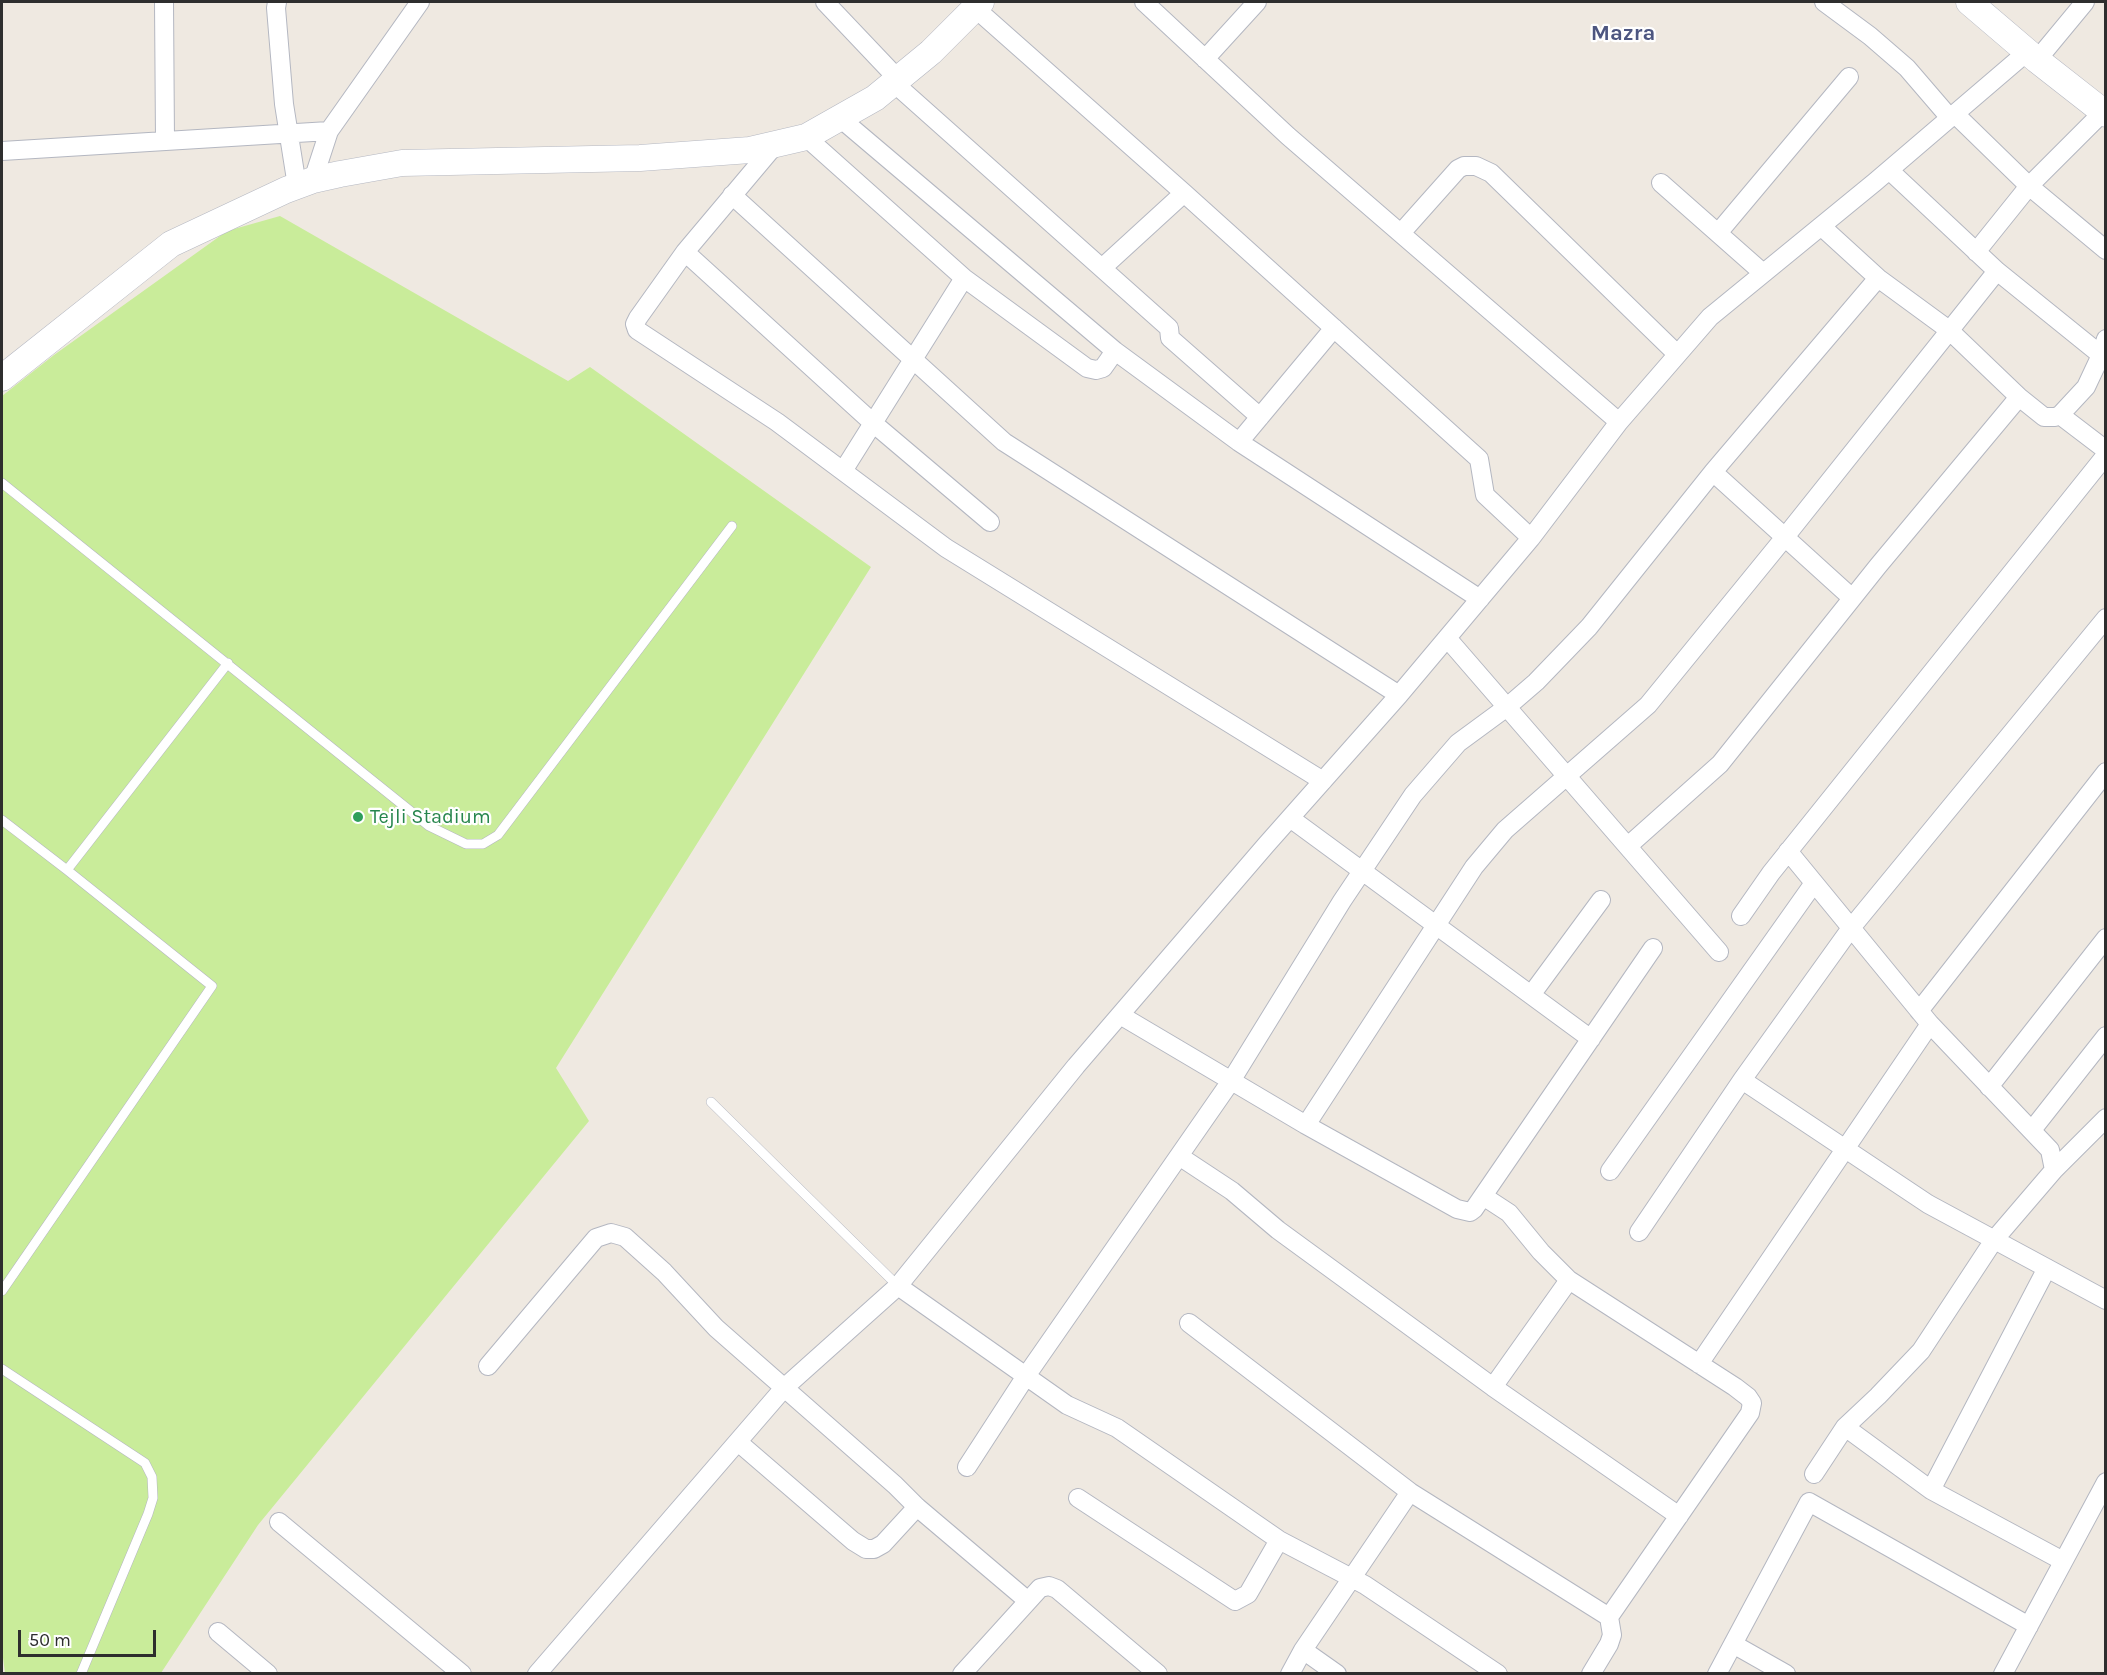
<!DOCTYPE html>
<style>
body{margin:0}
#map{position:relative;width:2107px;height:1675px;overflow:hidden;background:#efe9e1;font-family:Karla,sans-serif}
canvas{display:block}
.frame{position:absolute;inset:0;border:3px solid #2e2e2e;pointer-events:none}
.scale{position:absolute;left:18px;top:1630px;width:138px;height:27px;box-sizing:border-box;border:3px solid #2e2e2e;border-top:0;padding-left:8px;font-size:18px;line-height:21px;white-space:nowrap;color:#2e2e2e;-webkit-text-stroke:4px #fff;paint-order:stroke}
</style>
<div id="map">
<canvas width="2107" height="1675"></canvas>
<div class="frame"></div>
<div class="scale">50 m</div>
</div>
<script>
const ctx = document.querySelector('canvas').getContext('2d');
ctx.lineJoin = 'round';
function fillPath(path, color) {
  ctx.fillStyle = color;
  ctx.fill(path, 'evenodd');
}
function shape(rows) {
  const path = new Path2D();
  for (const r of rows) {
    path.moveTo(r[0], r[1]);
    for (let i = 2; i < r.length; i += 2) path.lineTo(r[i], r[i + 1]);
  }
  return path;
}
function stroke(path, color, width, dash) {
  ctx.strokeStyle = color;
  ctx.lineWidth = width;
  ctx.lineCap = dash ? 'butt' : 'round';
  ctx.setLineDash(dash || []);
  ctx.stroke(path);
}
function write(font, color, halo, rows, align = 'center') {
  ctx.font = font + ' Karla,sans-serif';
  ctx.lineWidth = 4.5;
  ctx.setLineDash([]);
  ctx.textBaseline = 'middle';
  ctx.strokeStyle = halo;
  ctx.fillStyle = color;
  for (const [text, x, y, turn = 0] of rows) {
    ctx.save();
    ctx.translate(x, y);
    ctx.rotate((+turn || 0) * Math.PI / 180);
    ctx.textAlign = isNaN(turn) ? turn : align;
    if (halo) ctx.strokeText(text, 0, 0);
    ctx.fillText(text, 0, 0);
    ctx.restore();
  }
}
fillPath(shape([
 [280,216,568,381,590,367,871,567,556,1068,589,1121,258,1525,161,1673,5,1673,2,1650,2,396,54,355,227,231]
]), '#c9ec9a');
const lane = shape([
 [2,483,429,826,466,844,483,844,498,835,732,526],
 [2,820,67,870,212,986,2,1291],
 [67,870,228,663],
 [711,1102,898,1286],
 [2,1369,145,1463,152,1477,153,1498,148,1514,81,1674]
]);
const street = shape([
 [164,2,165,141],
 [277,2,276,8,284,104,297,186],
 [825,2,898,79],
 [1144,2,1288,136,1619,422],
 [1824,2,1870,36,1907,68,1950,118],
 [975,8,1184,193,1479,459,1485,495,1531,538],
 [1205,59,1257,2],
 [2037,60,2085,2],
 [894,83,1169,328,1170,338,1260,417],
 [1955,114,2029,186,2106,250],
 [840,118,1115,351,1239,442,1480,599],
 [806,137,964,278,1087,368,1096,370,1103,368,1115,351],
 [775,145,685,252,638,318,635,324,637,330,777,422,946,548,1323,781],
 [2,151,329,131],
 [1889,170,1997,271,2101,355],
 [313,180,329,131,420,2],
 [1661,183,1763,273],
 [732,195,1004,442,1399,695],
 [1821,226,1878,278,1949,330,2019,397,2044,417,2055,417,2060,415,2086,387,2101,355,2106,339],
 [1401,233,1458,169,1464,166,1476,166,1491,173,1677,354],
 [1718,233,1849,77],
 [685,252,873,423,990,522],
 [1976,252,2029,186,2103,112],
 [1102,268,1184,193],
 [2060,415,2106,450],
 [1239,442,1334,328],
 [843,471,964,278],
 [1713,472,1852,598],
 [1447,638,1719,952],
 [1290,818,1591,1039],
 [1628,846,1720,764,1878,566,2019,397],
 [1788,851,1930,1024,2050,1150,2054,1170,1994,1240,1921,1351,1878,1396,1845,1427,1814,1474],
 [1741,916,1771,873,2106,455],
 [1531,995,1601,900],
 [1919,1011,2106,772],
 [1120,1015,1306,1125,1457,1209,1470,1212,1474,1209,1653,948],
 [1742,1080,1928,1204,2106,1300],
 [1989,1087,2106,938],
 [1306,1125,1474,867,1505,830,1648,705,1785,537,1997,271],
 [2032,1130,2106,1036],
 [1179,1156,1232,1191,1278,1230,1493,1387,1679,1516],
 [2054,1170,2106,1118],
 [1610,1171,1814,883],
 [1483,1196,1509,1213,1541,1252,1569,1280,1735,1387,1748,1397,1752,1403,1750,1413,1609,1617,1612,1635,1609,1644,1591,1674],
 [1639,1232,1742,1080,1851,928,2106,618],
 [898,1286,1067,1405,1117,1428,1279,1540,1365,1585,1498,1674],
 [1189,1323,1410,1492,1609,1617],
 [1699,1364,1930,1024],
 [488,1366,596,1238,611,1233,625,1237,664,1272,716,1328,895,1485,917,1507,1028,1601],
 [1493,1387,1569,1280],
 [1845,1427,1931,1490,2063,1561],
 [738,1442,853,1541,866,1549,874,1549,883,1544,917,1507],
 [967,1467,1026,1376,1231,1081,1342,901,1413,795,1458,743,1507,707,1536,682,1589,627,1713,472,1878,278],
 [1931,1490,2047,1268],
 [1078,1498,1235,1601,1248,1594,1279,1540],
 [279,1522,462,1674],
 [218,1632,268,1674],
 [1733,1644,1786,1674],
 [1303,1650,1337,1674],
 [537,1674,784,1388,898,1286,1076,1066,1266,845,1399,695,1531,538,1619,422,1710,317,1875,182,2027,52],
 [962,1674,1040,1588,1049,1586,1057,1589,1158,1674],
 [1290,1674,1303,1650,1410,1492],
 [1717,1674,1809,1502,2029,1626],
 [2003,1674,2106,1482]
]);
const secondary = shape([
 [1969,2,2037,60,2106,114],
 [2,378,171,244,286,190,313,180,340,174,402,163,640,158,750,150,806,137,875,98,931,52,981,2]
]);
stroke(lane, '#b4b7c1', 10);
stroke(street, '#b4b7c1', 20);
stroke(secondary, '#b4b7c1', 27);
stroke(lane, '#fff', 9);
stroke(street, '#fff', 18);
stroke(secondary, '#fff', 26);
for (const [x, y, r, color] of [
 [358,817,6,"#2e9e5b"]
]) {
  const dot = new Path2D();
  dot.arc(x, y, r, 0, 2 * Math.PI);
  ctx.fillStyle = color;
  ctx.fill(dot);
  stroke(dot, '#fff', 2);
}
write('20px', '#27864d', '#fff', [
 ["Tejli Stadium",370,817]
], 'left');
write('bold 22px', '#4d5680', '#fff', [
 ["Mazra",1623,34]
]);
</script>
